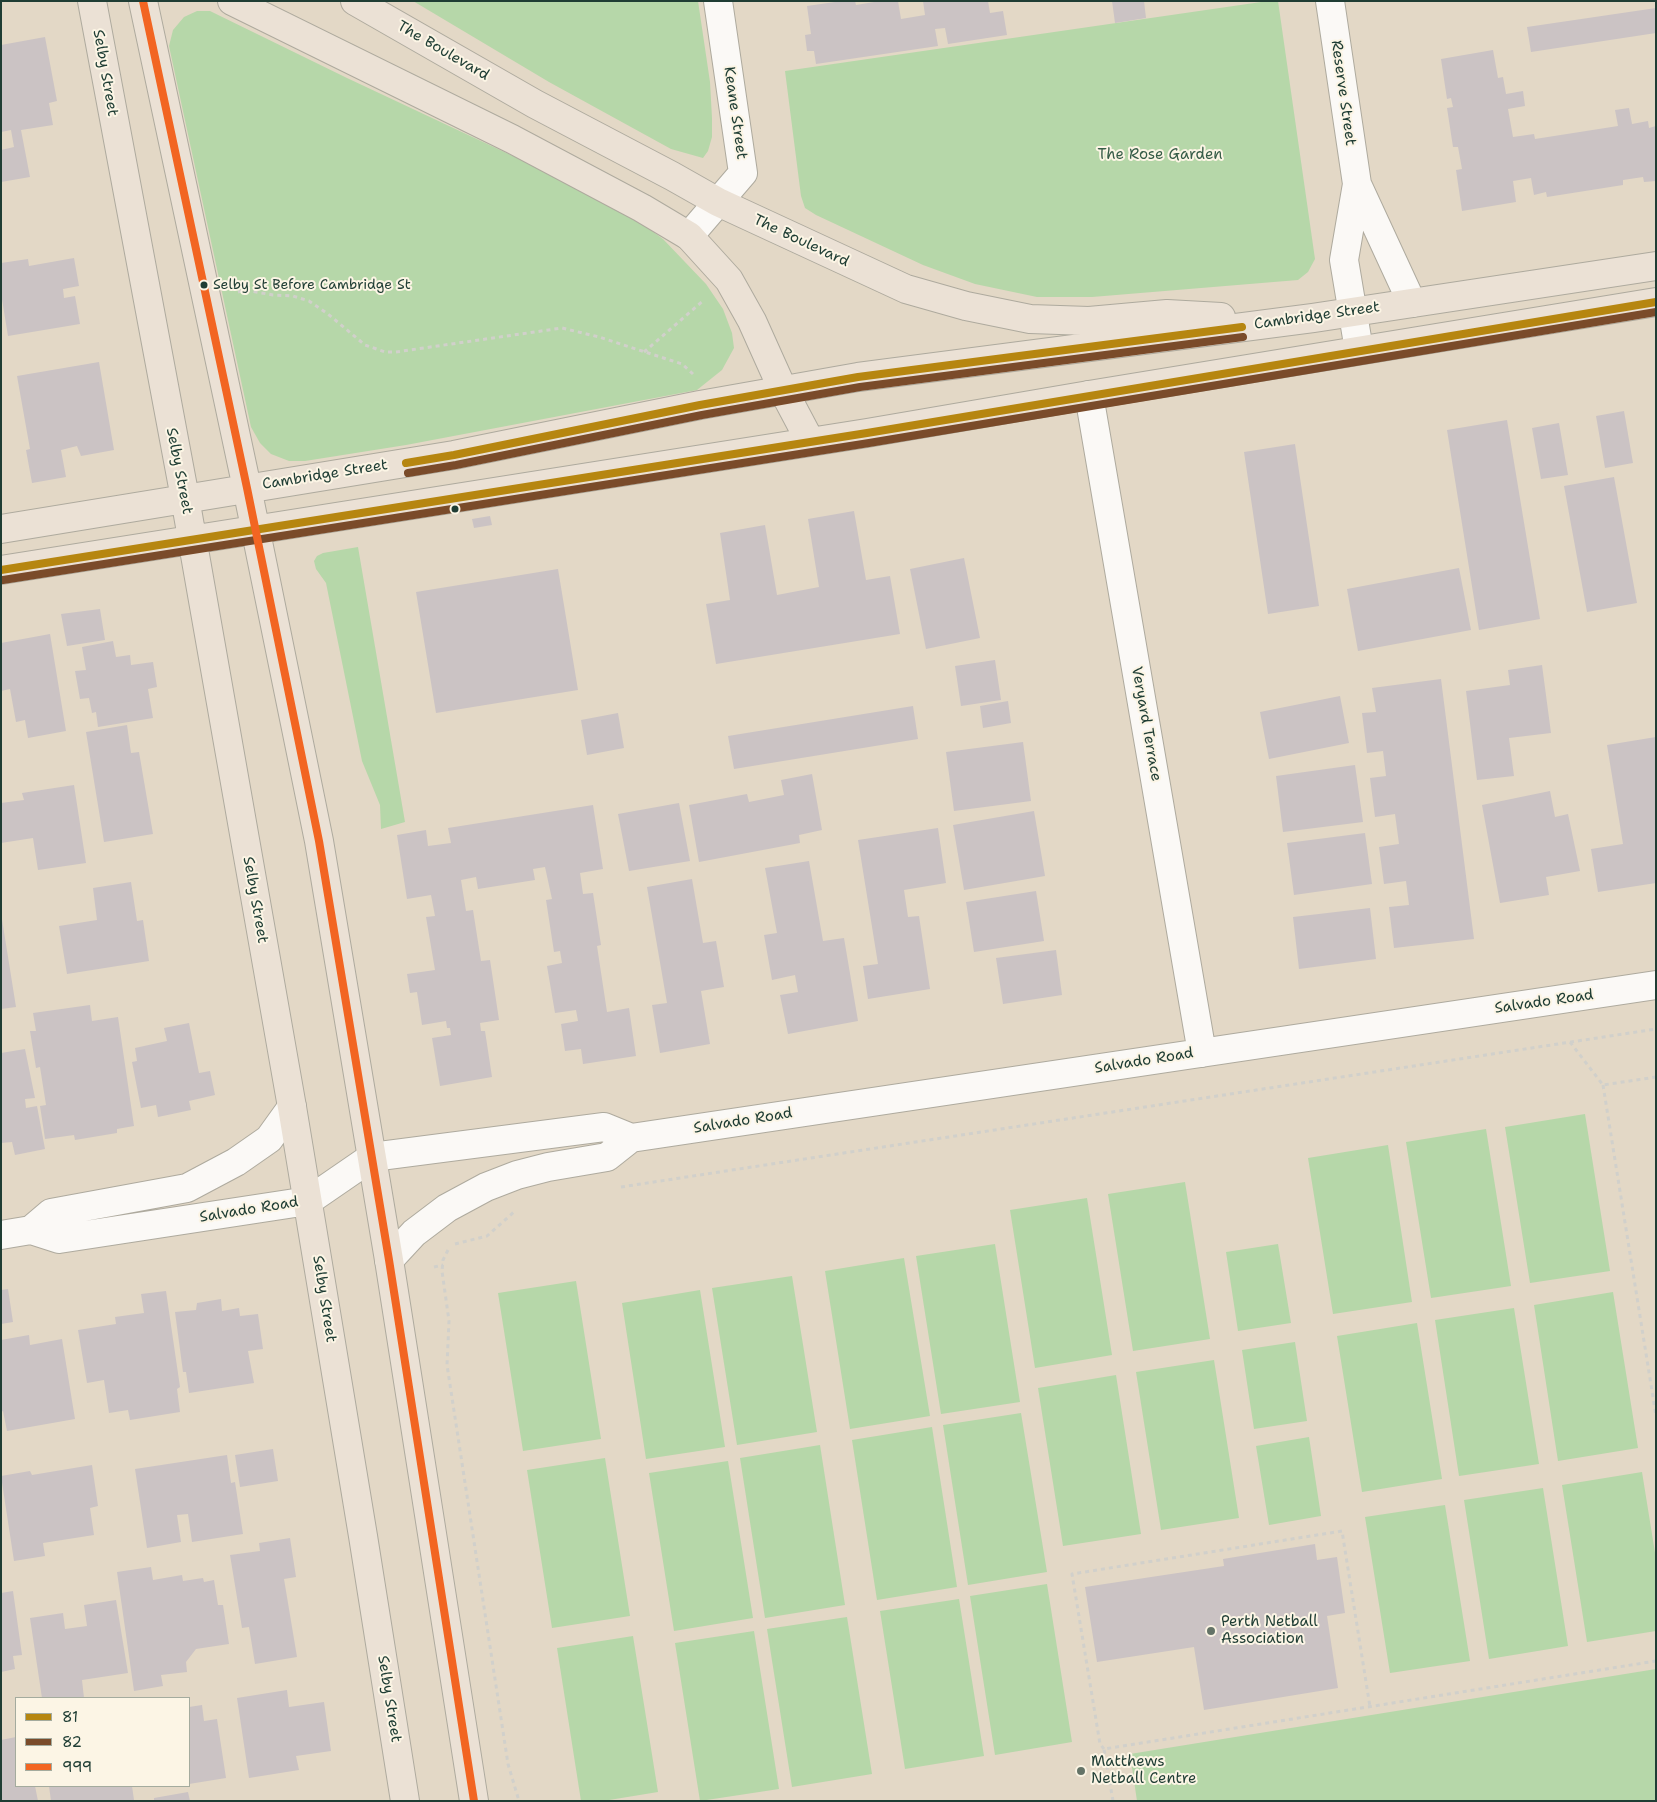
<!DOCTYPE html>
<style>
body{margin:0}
#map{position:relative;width:1657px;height:1802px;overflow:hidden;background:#e3d8c6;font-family:"Shantell Sans",sans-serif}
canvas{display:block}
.frame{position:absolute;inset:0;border:2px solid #1f3d34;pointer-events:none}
.legend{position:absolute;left:15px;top:1697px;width:175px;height:90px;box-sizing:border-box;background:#fcf5e5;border:1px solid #a4ab9e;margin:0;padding:6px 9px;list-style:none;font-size:15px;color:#1f3d34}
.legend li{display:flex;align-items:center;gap:10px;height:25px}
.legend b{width:25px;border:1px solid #a4ab9e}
</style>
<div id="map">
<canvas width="1657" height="1802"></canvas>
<div class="frame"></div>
<ul class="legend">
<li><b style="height:6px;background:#b68610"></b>81</li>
<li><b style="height:6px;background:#7a4b2a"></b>82</li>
<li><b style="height:6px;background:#f26522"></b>999</li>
</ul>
</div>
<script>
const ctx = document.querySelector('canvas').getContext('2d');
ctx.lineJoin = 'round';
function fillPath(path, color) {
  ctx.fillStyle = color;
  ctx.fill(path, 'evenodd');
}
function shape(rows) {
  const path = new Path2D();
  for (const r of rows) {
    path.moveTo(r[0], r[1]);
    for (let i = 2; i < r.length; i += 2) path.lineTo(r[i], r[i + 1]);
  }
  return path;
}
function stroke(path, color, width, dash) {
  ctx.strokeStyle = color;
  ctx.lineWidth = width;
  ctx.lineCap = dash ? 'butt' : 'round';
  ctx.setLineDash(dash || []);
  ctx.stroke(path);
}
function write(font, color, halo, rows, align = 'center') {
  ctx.font = font + ' "Shantell Sans",sans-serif';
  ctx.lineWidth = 4;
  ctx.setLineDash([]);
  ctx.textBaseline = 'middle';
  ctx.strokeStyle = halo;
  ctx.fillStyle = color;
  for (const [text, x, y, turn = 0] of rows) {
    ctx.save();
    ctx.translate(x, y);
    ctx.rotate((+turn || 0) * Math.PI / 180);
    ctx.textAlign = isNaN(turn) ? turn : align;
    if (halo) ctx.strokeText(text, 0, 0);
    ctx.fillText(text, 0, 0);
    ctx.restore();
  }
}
fillPath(shape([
 [413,1,698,1,710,82,712,118,712,137,708,151,703,158,671,149,549,82],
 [1268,1,1278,1,1315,259,1308,272,1298,280,1092,297,1037,297,975,284,923,265,816,215,805,208,801,196,785,71],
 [197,11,210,11,347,78,615,204,663,239,706,284,723,309,732,333,734,348,722,370,697,390,406,445,305,461,289,461,271,454,260,443,251,427,169,46,173,30,184,17],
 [358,547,405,822,381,829,380,805,362,761,326,583,316,569,314,561,317,556,323,553],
 [1585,1114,1610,1271,1530,1283,1505,1127],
 [1486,1129,1511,1286,1431,1298,1406,1142],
 [1388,1145,1412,1302,1333,1314,1308,1158],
 [1185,1182,1210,1339,1133,1351,1108,1194],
 [1087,1198,1112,1355,1035,1368,1010,1210],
 [995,1244,1020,1402,941,1414,916,1256],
 [1278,1244,1291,1323,1238,1331,1226,1252],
 [904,1258,930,1416,850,1429,825,1271],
 [792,1276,817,1432,737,1445,712,1288],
 [576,1281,601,1439,523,1451,498,1293],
 [700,1290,725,1447,646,1459,622,1303],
 [1613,1292,1638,1448,1558,1461,1534,1305],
 [1514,1308,1539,1464,1459,1476,1435,1320],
 [1417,1323,1442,1479,1362,1492,1337,1336],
 [1295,1342,1307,1421,1254,1429,1242,1350],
 [1214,1360,1239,1518,1161,1530,1136,1372],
 [1116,1375,1141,1534,1063,1546,1038,1388],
 [1021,1413,1047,1572,968,1585,943,1425],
 [932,1427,957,1587,877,1600,852,1440],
 [1309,1437,1321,1516,1269,1525,1256,1446],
 [820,1445,845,1605,765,1618,740,1458],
 [605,1458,630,1616,552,1628,527,1470],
 [728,1461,753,1618,674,1631,649,1473],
 [1642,1472,1656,1559,1656,1631,1587,1642,1562,1485],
 [1543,1488,1568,1646,1489,1659,1464,1500],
 [1445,1505,1470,1661,1390,1673,1365,1517],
 [1047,1584,1072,1742,995,1755,970,1596],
 [959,1599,984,1756,905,1769,880,1611],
 [847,1617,872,1774,792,1787,767,1629],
 [754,1631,779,1789,700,1801,675,1643],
 [633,1636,658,1792,603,1801,581,1801,557,1648],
 [1656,1669,1656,1801,1137,1801,1130,1754]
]), '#b6d7a9');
fillPath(shape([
 [842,1,855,1,856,5,880,1,898,1,901,19,925,15,923,1,988,1,990,13,1003,11,1007,35,948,44,945,28,935,29,938,46,816,64,814,51,807,51,805,35,811,34,807,6],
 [1112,1,1144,1,1146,18,1115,23],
 [1656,8,1656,33,1531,52,1527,27],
 [45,37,57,101,49,103,53,125,21,130,30,177,1,182,1,150,14,147,11,130,1,132,1,45],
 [1493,50,1498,78,1503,77,1506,94,1523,91,1525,106,1508,109,1513,137,1534,134,1535,139,1618,126,1615,110,1629,108,1632,124,1648,121,1649,128,1656,126,1656,181,1644,182,1643,177,1623,180,1623,185,1547,197,1546,192,1534,195,1531,178,1513,181,1516,202,1462,211,1456,170,1462,169,1458,147,1453,147,1447,108,1453,107,1451,98,1447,99,1441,59],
 [74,258,79,286,63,289,64,298,75,296,80,324,8,336,1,293,1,263,28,259,29,266],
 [99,362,114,450,81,456,77,446,61,450,66,477,32,483,26,450,30,449,17,376],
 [1624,411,1633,463,1605,468,1596,416],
 [1507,420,1540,619,1479,630,1447,430],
 [1559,423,1568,475,1541,479,1532,428],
 [1295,444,1319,606,1268,614,1244,452],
 [1614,477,1637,603,1587,612,1564,486],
 [854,511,866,580,890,576,900,634,716,664,706,604,730,600,720,533,765,525,777,595,819,587,808,519],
 [490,516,492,525,474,528,472,519],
 [964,558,980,638,926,649,910,569],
 [1459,568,1471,630,1358,651,1347,589],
 [558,569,578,690,436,713,416,592],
 [100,609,105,640,67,646,61,614],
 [50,634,66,731,28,738,25,720,16,722,10,689,1,691,1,643],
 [113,641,116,657,130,655,131,665,153,662,157,687,148,689,153,718,98,727,96,712,92,713,89,698,80,699,75,671,86,670,82,647],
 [995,660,1001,700,961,706,955,666],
 [1542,665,1551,733,1509,738,1514,776,1477,780,1466,691,1510,685,1508,670],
 [1441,679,1474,939,1394,948,1389,907,1409,905,1406,881,1384,884,1379,847,1399,844,1395,814,1375,817,1370,778,1386,776,1383,751,1367,753,1362,713,1376,712,1372,688],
 [1340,696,1349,743,1269,759,1260,712],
 [1008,701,1011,723,983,728,980,706],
 [913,706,918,739,734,769,728,736],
 [618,713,624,748,587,755,581,720],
 [127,725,131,753,139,752,153,834,104,842,86,732],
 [1656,737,1656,883,1598,892,1591,849,1623,844,1607,745],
 [1023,742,1031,801,954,811,946,752],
 [1355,765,1363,822,1283,832,1276,776],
 [812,774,822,830,799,835,800,843,699,862,689,805,747,794,749,802,784,795,781,780],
 [74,785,86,863,38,870,33,838,1,843,1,803,24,800,22,793],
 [1550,791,1555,817,1568,814,1580,871,1546,877,1549,895,1500,903,1482,805],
 [679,803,690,861,629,871,618,814],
 [593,805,603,869,580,873,583,894,593,893,601,945,597,946,607,1012,629,1008,636,1056,583,1064,581,1049,565,1051,561,1024,578,1021,576,1010,555,1013,547,966,562,963,560,951,554,952,546,900,552,899,545,867,533,869,535,880,478,889,476,877,461,880,466,911,473,910,481,961,490,960,499,1020,480,1023,481,1031,485,1031,492,1077,440,1086,432,1038,451,1035,450,1028,447,1028,446,1021,422,1025,417,992,410,993,407,974,435,970,426,917,435,916,431,895,407,899,397,835,426,830,428,846,451,843,448,828],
 [1034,811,1045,876,964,890,953,825],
 [938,828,946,883,904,890,908,917,919,916,930,989,868,999,863,966,878,964,858,840],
 [1365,833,1372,884,1294,895,1287,843],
 [809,861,823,941,844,938,858,1021,788,1034,780,995,798,992,795,975,772,980,764,935,777,933,765,868],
 [692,879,703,943,716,941,724,987,701,991,710,1044,660,1053,652,1005,667,1003,647,887],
 [131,882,137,921,143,920,149,961,67,974,59,926,97,920,93,888],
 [1036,891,1044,941,974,952,966,902],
 [1370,908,1376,959,1299,969,1293,917],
 [1,913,16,1007,1,1009],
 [1056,950,1062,995,1003,1004,996,958],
 [90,1005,92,1021,118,1017,134,1126,117,1129,117,1133,75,1140,74,1135,45,1139,40,1106,46,1105,40,1067,36,1068,30,1031,36,1031,33,1013],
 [189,1023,199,1073,210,1071,215,1095,189,1101,191,1110,158,1117,156,1105,141,1108,132,1062,137,1061,135,1048,167,1041,164,1028],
 [25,1049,35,1098,25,1099,26,1108,37,1106,45,1149,15,1155,12,1142,1,1143,1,1053],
 [8,1289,13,1322,1,1324,1,1290],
 [166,1291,180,1387,177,1389,180,1412,130,1420,128,1410,109,1413,104,1380,87,1383,78,1330,116,1324,115,1317,144,1313,141,1294],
 [221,1299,222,1311,239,1308,240,1316,258,1314,263,1349,248,1351,254,1383,189,1393,186,1372,183,1372,175,1312,196,1310,197,1303],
 [29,1335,30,1345,62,1339,75,1419,7,1431,3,1411,1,1412,1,1340],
 [273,1449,278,1481,240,1487,235,1455],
 [227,1455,231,1483,235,1482,243,1534,192,1542,188,1514,177,1515,181,1542,147,1548,135,1469],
 [92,1465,98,1506,90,1508,94,1535,43,1543,45,1556,14,1561,1,1476,30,1471,32,1475],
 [290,1538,296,1577,284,1579,297,1657,255,1664,249,1627,242,1628,230,1555,260,1551,259,1543],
 [1315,1544,1317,1560,1337,1557,1345,1613,1327,1616,1338,1688,1204,1710,1194,1647,1097,1662,1085,1587,1224,1566,1223,1559],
 [151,1567,153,1580,182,1575,183,1581,203,1578,204,1582,214,1580,218,1605,223,1605,229,1644,196,1649,186,1662,187,1672,161,1675,163,1686,134,1691,117,1572],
 [13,1591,22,1655,13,1656,15,1669,1,1672,1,1593],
 [116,1600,128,1673,82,1680,84,1698,42,1698,30,1618,63,1613,65,1629,87,1626,84,1605],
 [287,1690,289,1707,324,1702,331,1751,296,1756,299,1770,249,1778,237,1698],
 [202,1705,204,1721,217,1719,226,1778,189,1784,189,1707],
 [16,1737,16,1786,35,1786,38,1801,1,1801,1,1740],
 [49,1786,132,1786,134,1800,51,1801],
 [188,1792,190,1801,154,1801,154,1798]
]), '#cbc3c4');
const street = shape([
 [1330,1,1357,184,1412,303],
 [1357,184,1344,260,1359,350],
 [689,236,743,173,718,1],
 [1089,395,1202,1053],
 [31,1230,51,1213,187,1188,236,1162,269,1139,292,1107],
 [1,1235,31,1230,59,1239,308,1201,372,1157,604,1127,631,1138],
 [389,1260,414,1233,447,1208,486,1187,517,1175,548,1167,607,1157,631,1138,1656,985]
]);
const primary = shape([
 [92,1,185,498,292,1107,363,1536,405,1801],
 [143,1,247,488,319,841,389,1260,474,1801],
 [232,1,512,139,642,208,689,236,729,280,752,321,783,390,810,441],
 [355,1,535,104,672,176,718,202,906,289,966,306,1030,319,1089,321,1167,314,1221,317],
 [1,529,454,455,700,405,858,377,1313,318,1656,266],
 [1,570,867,433,1089,395,1656,302]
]);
stroke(street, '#aeaa9e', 30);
stroke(primary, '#aeaa9e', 30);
stroke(shape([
 [238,292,245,290,273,295,293,296,309,301,328,314,365,345,385,352,396,352,562,328,599,337,682,364,693,374],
 [644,352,704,300],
 [1570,1042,1603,1085,1656,1077],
 [1603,1085,1656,1416],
 [621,1187,1656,1029],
 [455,1244,487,1236,514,1212],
 [448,1250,443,1260,442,1271,449,1321,447,1365,508,1764,519,1801],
 [434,1267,443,1265],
 [1104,1749,1100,1744,1072,1574,1342,1531,1370,1707],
 [1113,1801,1104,1749,1656,1661]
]), '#d1d0cb', 3, [4, 4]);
stroke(street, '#fbf9f6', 28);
stroke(primary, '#ebe1d5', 28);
stroke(shape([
 [406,463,454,455,700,405,858,377,1242,327],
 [1,570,867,433,1656,302]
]), '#b68610', 8);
stroke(shape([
 [408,473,456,465,702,415,860,387,1243,337],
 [3,580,869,443,1656,312]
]), '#7a4b2a', 8);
stroke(shape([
 [143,1,247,488,319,841,389,1260,474,1801]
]), '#f26522', 8);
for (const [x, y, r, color] of [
 [204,285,4.5,"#1f3d34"],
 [455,509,4.5,"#1f3d34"],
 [1211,1631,5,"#647367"],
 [1081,1771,5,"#647367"]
]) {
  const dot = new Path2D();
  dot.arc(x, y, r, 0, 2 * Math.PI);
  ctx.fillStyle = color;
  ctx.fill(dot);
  stroke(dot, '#fcf5e5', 2);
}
write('14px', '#1f3d34', '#fcf5e5', [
 ["Selby St Before Cambridge St",213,285]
], 'left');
write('15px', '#1f3d34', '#fcf5e5', [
 ["The Boulevard",443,51,30],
 ["Selby Street",105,73,80],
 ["Reserve Street",1343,93,82],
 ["Keane Street",735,113,82],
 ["The Boulevard",801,241,25],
 ["Cambridge Street",1317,316,-8],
 ["Selby Street",179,471,79],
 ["Cambridge Street",325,475,-9],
 ["Veryard Terrace",1146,724,80],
 ["Selby Street",255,900,80],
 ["Salvado Road",1544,1002,-8],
 ["Salvado Road",1144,1061,-9],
 ["Salvado Road",743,1121,-9],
 ["Salvado Road",249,1210,-9],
 ["Selby Street",324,1299,81],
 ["Selby Street",389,1699,81]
]);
write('15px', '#365c47', '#fcf5e5', [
 ["The Rose Garden",1160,155]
]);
write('15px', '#1f3d34', '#fcf5e5', [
 ["Perth Netball",1221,1622],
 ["Association",1221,1639],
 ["Matthews",1091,1762],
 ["Netball Centre",1091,1779]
], 'left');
</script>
